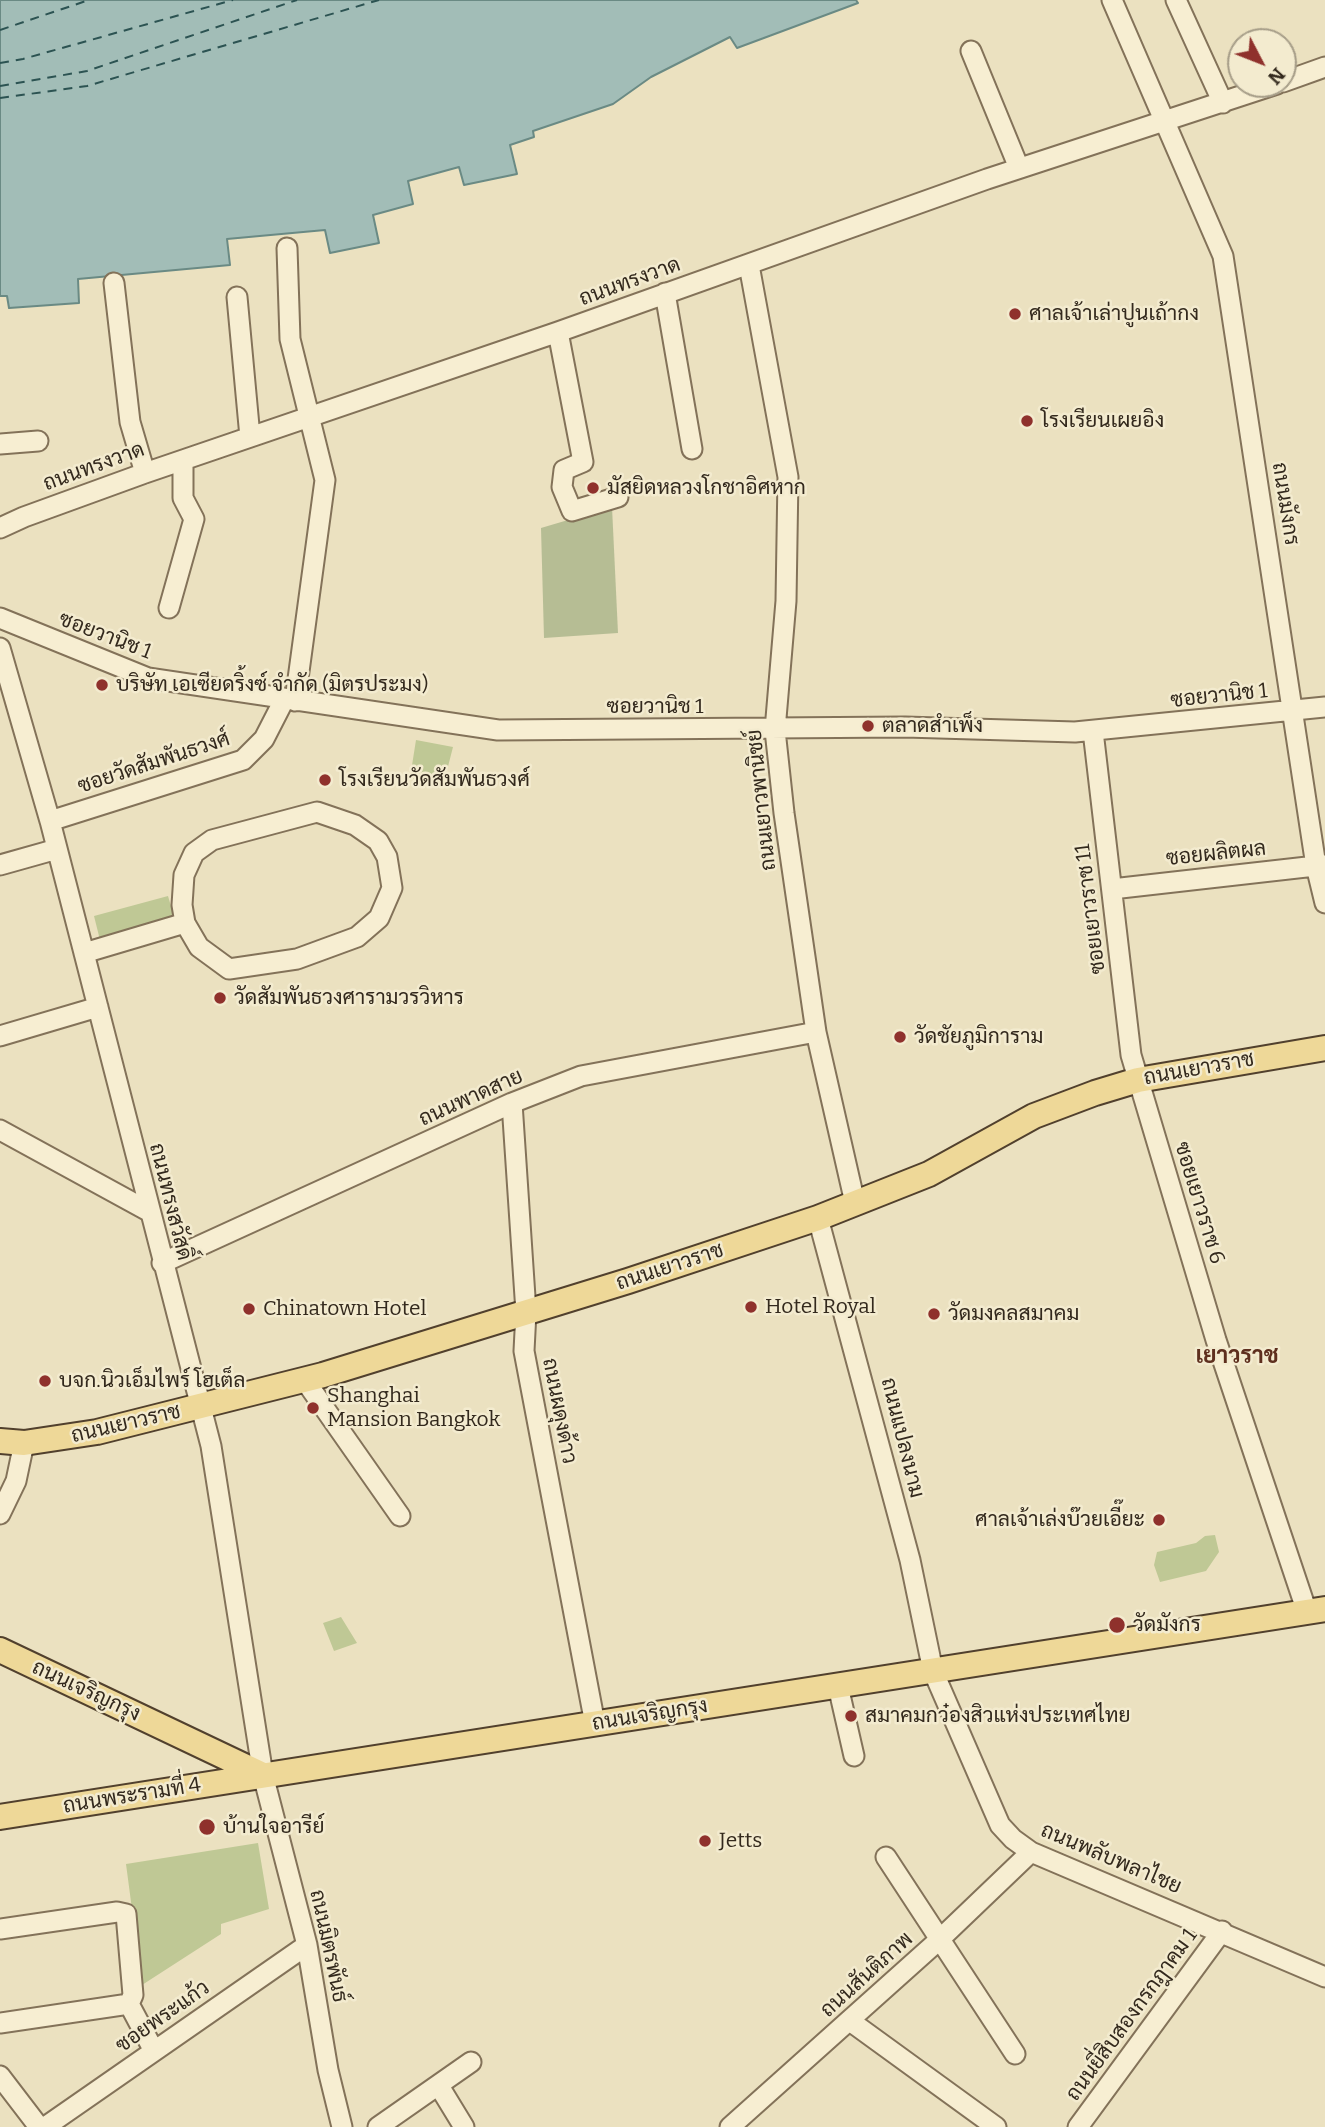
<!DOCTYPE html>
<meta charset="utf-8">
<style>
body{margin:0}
#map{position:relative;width:1325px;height:2127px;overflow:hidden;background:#ebe1c0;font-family:Bitter,serif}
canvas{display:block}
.north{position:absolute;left:1227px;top:28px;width:70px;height:70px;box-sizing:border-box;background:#f3ebcf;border:2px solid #a69d88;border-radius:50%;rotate:132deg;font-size:19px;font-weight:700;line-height:28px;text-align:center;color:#33291d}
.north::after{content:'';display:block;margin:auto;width:24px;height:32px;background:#8f312c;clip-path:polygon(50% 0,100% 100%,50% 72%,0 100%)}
</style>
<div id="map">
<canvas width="1325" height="2127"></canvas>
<div class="north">N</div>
</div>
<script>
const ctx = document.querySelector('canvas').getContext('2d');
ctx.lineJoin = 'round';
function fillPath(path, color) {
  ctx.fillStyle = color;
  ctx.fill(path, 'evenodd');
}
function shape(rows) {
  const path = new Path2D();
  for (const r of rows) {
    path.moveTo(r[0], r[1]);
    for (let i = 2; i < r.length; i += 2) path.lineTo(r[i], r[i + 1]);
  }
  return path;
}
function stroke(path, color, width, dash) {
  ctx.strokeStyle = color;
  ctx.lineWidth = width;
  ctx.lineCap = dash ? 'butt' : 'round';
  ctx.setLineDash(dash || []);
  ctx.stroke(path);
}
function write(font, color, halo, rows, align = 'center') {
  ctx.font = font + ' Bitter,Sarabun,serif';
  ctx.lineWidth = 5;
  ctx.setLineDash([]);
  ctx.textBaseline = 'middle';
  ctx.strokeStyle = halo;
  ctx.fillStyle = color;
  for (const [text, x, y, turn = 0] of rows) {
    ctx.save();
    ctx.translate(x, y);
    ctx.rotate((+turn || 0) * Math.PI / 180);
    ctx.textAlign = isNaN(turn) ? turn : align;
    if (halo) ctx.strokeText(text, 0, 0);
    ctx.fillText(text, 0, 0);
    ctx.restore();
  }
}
fillPath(shape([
 [416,740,453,747,443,786,410,778],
 [168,896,175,920,100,940,94,916],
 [1215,1535,1219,1552,1206,1571,1160,1582,1154,1565,1157,1552,1196,1543,1205,1536],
 [341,1617,357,1643,334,1651,323,1623],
 [258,1843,269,1909,221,1924,221,1934,142,1985,126,1864]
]), '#bfc895');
fillPath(shape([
 [612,507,618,633,544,638,541,528]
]), '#b6bd94');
const water = shape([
 [0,0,856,0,858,3,737,48,730,37,651,77,613,104,533,131,534,137,510,145,517,174,464,185,459,167,408,181,413,204,373,215,379,243,330,253,325,230,227,239,230,265,78,279,79,303,9,308,7,296,0,296,0,0]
]);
fillPath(water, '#a2bdb7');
stroke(water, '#6a8a84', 2);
stroke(shape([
 [0,30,89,0],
 [0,63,23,59,233,0],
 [0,86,87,71,297,0],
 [0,98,87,86,379,0]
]), '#2c5352', 2, [9, 7]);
const minor = shape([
 [1112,0,1223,256,1316,866,1325,903],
 [1176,0,1223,103],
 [971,51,1019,168],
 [1283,82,1325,67],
 [287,248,290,339,325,480,295,701],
 [749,265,788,477,786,601,775,730,784,813,816,1032,855,1203],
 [114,283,130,422,145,473],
 [665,293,692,449],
 [237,297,250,437],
 [558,332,583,462,564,470,562,487,572,511,618,497],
 [0,444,38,441],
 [0,528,24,517,145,473,558,332,987,179,1277,84],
 [169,608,194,519,183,498,183,461],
 [0,618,148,678,498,730,905,727,1075,732,1325,707],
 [0,648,50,821,211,1446,263,1775,307,1945,328,2070,342,2127],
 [1093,731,1131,1055,1216,1340,1307,1612],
 [50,821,243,760,264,739,284,700],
 [0,865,57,849],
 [1112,889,1325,865],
 [84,953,185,923,182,905,184,875,194,853,212,840,317,812,355,825,378,841,387,857,392,888,379,918,357,937,297,959,229,969,199,947,185,923],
 [0,1036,98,1007],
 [512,1103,526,1312,524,1351,595,1724],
 [0,1130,150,1212],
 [818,1218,910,1560,933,1671,1000,1825,1013,1839,1031,1852,1325,1977],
 [162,1263,512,1103,581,1076,816,1032],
 [304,1379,400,1516],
 [0,1514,16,1481,24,1443],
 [838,1686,854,1756],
 [886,1857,1015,2054],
 [0,1929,117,1912,126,1914,133,1995,129,2004,154,2051],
 [850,2021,996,2127],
 [0,2023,129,2004],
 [0,2076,39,2127],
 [439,2086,464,2127],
 [45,2127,307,1945],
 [378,2127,471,2062],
 [730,2127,939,1940,1031,1852],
 [1078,2127,1222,1931]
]);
const major = shape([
 [0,1441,24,1443,97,1432,323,1375,628,1281,818,1218,929,1174,1034,1116,1095,1093,1138,1080,1325,1048],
 [0,1650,263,1775],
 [0,1817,1325,1609]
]);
stroke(minor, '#837259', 23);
stroke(major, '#51402d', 28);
stroke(minor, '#f7eed2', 19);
stroke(major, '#eed898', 24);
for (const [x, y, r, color] of [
 [1015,314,7,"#8f312c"],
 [1027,421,7,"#8f312c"],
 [593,488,7,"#8f312c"],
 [102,685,7,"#8f312c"],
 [868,726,7,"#8f312c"],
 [325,780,7,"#8f312c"],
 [220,998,7,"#8f312c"],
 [900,1037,7,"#8f312c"],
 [751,1307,7,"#8f312c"],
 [249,1309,7,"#8f312c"],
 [934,1314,7,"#8f312c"],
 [45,1381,7,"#8f312c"],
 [313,1408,7,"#8f312c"],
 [1159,1520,7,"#8f312c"],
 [1117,1625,9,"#8f312c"],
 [851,1716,7,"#8f312c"],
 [207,1827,9,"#8f312c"],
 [705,1841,7,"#8f312c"]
]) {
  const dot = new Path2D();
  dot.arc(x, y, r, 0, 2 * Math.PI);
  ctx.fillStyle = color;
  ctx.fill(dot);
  stroke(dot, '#f3ebcf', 2.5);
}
write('21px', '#33291d', '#f3ebcf', [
 ["ถนนทรงวาด",630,282,-20],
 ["ถนนทรงวาด",94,467,-20],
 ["ถนนมังกร",1285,504,81],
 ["ซอยวานิช 1",105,636,21],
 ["ซอยวานิช 1",1219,696,-6],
 ["ซอยวานิช 1",655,707],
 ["ซอยวัดสัมพันธวงศ์",154,763,-18],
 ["ถนนเยาวพานิชย์",762,800,-96],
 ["ซอยผลิตผล",1216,854,-6],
 ["ซอยเยาวราช 11",1091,909,-97],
 ["ถนนเยาวราช",1199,1069,-10],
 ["ถนนพาดสาย",471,1098,-24],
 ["ถนนทรงสวัสดิ์",170,1202,76],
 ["ซอยเยาวราช 6",1199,1203,73],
 ["ถนนเยาวราช",670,1267,-18],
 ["ถนนผดุงด้าว",559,1411,79],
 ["ถนนเยาวราช",126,1424,-13],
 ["ถนนแปลงนาม",902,1438,76],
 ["ถนนเจริญกรุง",86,1691,25],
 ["ถนนเจริญกรุง",650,1715,-9],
 ["ถนนพระรามที่ 4",132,1796,-9],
 ["ถนนพลับพลาไชย",1111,1859,23],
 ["ถนนมิตรพันธ์",328,1946,78],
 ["ถนนสันติภาพ",867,1975,-42],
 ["ถนนยี่สิบสองกรกฎาคม 1",1132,2015,-54],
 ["ซอยพระแก้ว",163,2017,-35]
]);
write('21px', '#33291d', '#f3ebcf', [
 ["ศาลเจ้าเล่าปูนเถ้ากง",1029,314],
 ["โรงเรียนเผยอิง",1041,421],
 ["มัสยิดหลวงโกชาอิศหาก",607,488],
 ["บริษัท เอเซียดริ้งซ์ จำกัด (มิตรประมง)",116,685],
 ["ตลาดสำเพ็ง",882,726],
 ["โรงเรียนวัดสัมพันธวงศ์",339,780],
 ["วัดสัมพันธวงศารามวรวิหาร",234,998],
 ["วัดชัยภูมิการาม",914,1037],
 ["Hotel Royal",765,1307],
 ["Chinatown Hotel",263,1309],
 ["วัดมงคลสมาคม",948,1314],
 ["บจก.นิวเอ็มไพร์ โฮเต็ล",59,1381],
 ["Shanghai",327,1396],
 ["Mansion Bangkok",327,1420],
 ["ศาลเจ้าเล่งบ๊วยเอี๊ยะ",1145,1520,"right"],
 ["วัดมังกร",1133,1625],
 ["สมาคมกว๋องสิวแห่งประเทศไทย",865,1716],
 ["บ้านใจอารีย์",223,1827],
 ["Jetts",719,1841]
], 'left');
write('bold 23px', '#5e2f1e', '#f3ebcf', [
 ["เยาวราช",1237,1357]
]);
</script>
